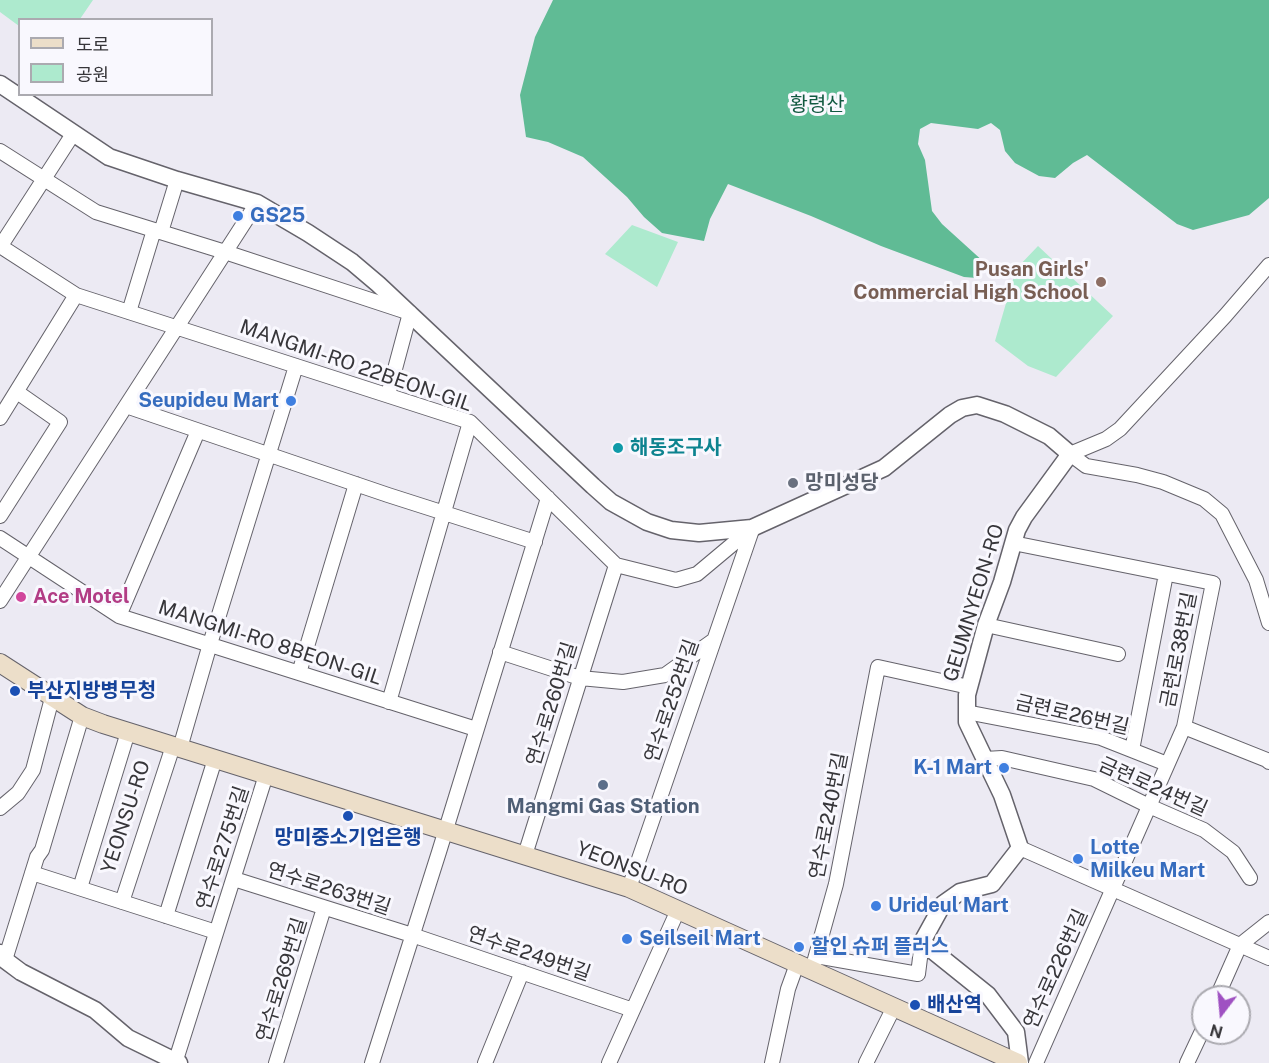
<!DOCTYPE html>
<meta charset="utf-8">
<style>
body{margin:0}
#map{position:relative;width:1269px;height:1063px;overflow:hidden;background:#eceaf3;font-family:"Public Sans","Noto Sans KR",sans-serif}
canvas{display:block}
.legend{position:absolute;left:18px;top:18px;width:195px;height:78px;box-sizing:border-box;background:#f9f8fe;border:2px solid #abaab0;margin:0;padding:8px 10px;list-style:none;font-size:18px;color:#37363a}
.legend li{display:flex;align-items:center;gap:12px;height:30px}
.legend b{width:30px;border:2px solid #abaab0}
.north{position:absolute;left:1191px;top:985px;width:60px;height:60px;box-sizing:border-box;background:#f9f8fe;border:2px solid #abaab0;border-radius:50%;rotate:196deg;font-size:16px;font-weight:700;line-height:24px;text-align:center;color:#37363a}
.north::after{content:'';display:block;margin:auto;width:21px;height:27px;background:#9f51c2;clip-path:polygon(50% 0,100% 100%,50% 72%,0 100%)}
</style>
<div id="map">
<canvas width="1269" height="1063"></canvas>
<ul class="legend">
<li><b style="height:8px;background:#ecdec9"></b>도로</li>
<li><b style="height:16px;background:#adeace"></b>공원</li>
</ul>
<div class="north">N</div>
</div>
<script>
const ctx = document.querySelector('canvas').getContext('2d');
ctx.lineJoin = 'round';
function fillPath(path, color) {
  ctx.fillStyle = color;
  ctx.fill(path, 'evenodd');
}
function shape(rows) {
  const path = new Path2D();
  for (const r of rows) {
    path.moveTo(r[0], r[1]);
    for (let i = 2; i < r.length; i += 2) path.lineTo(r[i], r[i + 1]);
  }
  return path;
}
function stroke(path, color, width, dash) {
  ctx.strokeStyle = color;
  ctx.lineWidth = width;
  ctx.lineCap = dash ? 'butt' : 'round';
  ctx.setLineDash(dash || []);
  ctx.stroke(path);
}
function write(font, color, halo, rows, align = 'center') {
  ctx.font = font + ' "Public Sans","Noto Sans KR",sans-serif';
  ctx.lineWidth = 6;
  ctx.setLineDash([]);
  ctx.textBaseline = 'middle';
  ctx.strokeStyle = halo;
  ctx.fillStyle = color;
  for (const [text, x, y, turn = 0] of rows) {
    ctx.save();
    ctx.translate(x, y);
    ctx.rotate((+turn || 0) * Math.PI / 180);
    ctx.textAlign = isNaN(turn) ? turn : align;
    if (halo) ctx.strokeText(text, 0, 0);
    ctx.fillText(text, 0, 0);
    ctx.restore();
  }
}
fillPath(shape([
 [0,0,93,0,80,19,20,20,19,26,0,12],
 [632,225,678,242,657,287,605,254],
 [1038,246,1113,316,1056,377,1028,366,995,341,1016,269]
]), '#adeace');
fillPath(shape([
 [553,0,1269,0,1269,198,1249,215,1193,230,1177,224,1087,155,1073,163,1055,178,1039,176,1015,163,1005,151,1000,130,991,123,978,129,931,123,920,129,918,144,925,160,932,211,942,224,985,263,985,270,977,278,964,277,881,246,811,216,728,184,710,219,704,241,662,233,644,217,627,197,583,157,548,142,526,137,520,95,535,37]
]), '#60bb95');
const minor = shape([
 [0,151,96,212,225,252,410,313,388,395],
 [161,232,177,180],
 [0,246,76,295,470,422,616,565,676,580,697,574,752,528],
 [0,247,73,134],
 [1269,265,1225,316,1120,429,1106,439,1070,454,1086,466,1137,475,1163,482,1204,499,1222,514,1256,580,1269,623],
 [129,312,154,230],
 [126,406,388,495,535,542],
 [0,418,76,295],
 [0,516,60,422,17,392],
 [0,538,119,616,476,729],
 [1013,543,1213,583,1184,727,1267,760,1269,762],
 [0,601,257,203],
 [119,616,198,431],
 [986,625,1118,654],
 [500,652,580,678,623,682,665,675,714,640],
 [299,673,356,484],
 [389,702,470,422],
 [966,712,1101,738,1167,764],
 [180,748,210,644,296,366],
 [1132,750,1166,574],
 [985,759,1002,758,1094,779,1149,806,1204,830,1233,852,1250,878],
 [0,808,18,793,33,770,52,698],
 [1020,848,1269,958],
 [525,855,616,565],
 [32,873,216,932],
 [234,879,412,935,633,1010],
 [80,888,128,732],
 [629,888,752,530],
 [122,902,173,746],
 [166,916,215,759],
 [816,956,918,974,922,942],
 [5,960,37,857,42,850,82,716],
 [812,970,836,884,878,667,969,687],
 [1217,997,1240,945,1269,922],
 [175,1063,266,775],
 [276,1063,324,908],
 [372,1063,439,852,548,498],
 [485,1063,522,972],
 [609,1063,678,910],
 [772,1063,788,989,797,964],
 [866,1063,894,1007],
 [1036,1063,1184,727],
 [1187,1063,1203,1029]
]);
const tertiary = shape([
 [0,84,109,157,177,180,257,203,308,233,352,262,378,284,593,486,611,502,647,522,671,530,699,533,752,528,884,468,950,415,962,408,977,405,1005,414,1049,436,1070,454,1024,517,1017,530,1002,582,986,625,967,695,967,722,1002,795,1020,848,992,884,960,892,943,904,922,942,988,995,1016,1032,1020,1063],
 [0,953,5,960,21,972,95,1010,128,1038,179,1063]
]);
const secondary = shape([
 [0,663,82,716,103,724,629,888,1018,1063]
]);
stroke(minor, '#65636b', 16);
stroke(tertiary, '#65636b', 19);
stroke(secondary, '#65636b', 20);
stroke(minor, '#fff', 14);
stroke(tertiary, '#fff', 16);
stroke(secondary, '#ecdec9', 18);
for (const [x, y, r, color] of [
 [238,216,6,"#3f7fe0"],
 [1101,282,6,"#8d6e63"],
 [291,401,6,"#3f7fe0"],
 [618,448,6,"#0f9aa8"],
 [793,483,6,"#6b7280"],
 [21,597,6,"#d1479c"],
 [15,691,6,"#1a4fb4"],
 [1004,768,6,"#3f7fe0"],
 [603,785,6,"#5c6f8a"],
 [348,816,6,"#1a4fb4"],
 [1078,859,6,"#3f7fe0"],
 [876,906,6,"#3f7fe0"],
 [627,939,6,"#3f7fe0"],
 [799,947,6,"#3f7fe0"],
 [915,1005,6,"#1a4fb4"]
]) {
  const dot = new Path2D();
  dot.arc(x, y, r, 0, 2 * Math.PI);
  ctx.fillStyle = color;
  ctx.fill(dot);
  stroke(dot, '#f9f8fe', 2);
}
write('20px', '#125a41', '#f9f8fe', [
 ["황령산",817,105]
]);
write('bold 20px', '#366cbe', '#f9f8fe', [
 ["GS25",250,216],
 ["Seupideu Mart",279,401,"right"],
 ["K-1 Mart",992,768,"right"],
 ["Lotte",1090,848],
 ["Milkeu Mart",1090,871],
 ["Urideul Mart",888,906],
 ["Seilseil Mart",639,939],
 ["할인 슈퍼 플러스",811,947]
], 'left');
write('bold 20px', '#785e54', '#f9f8fe', [
 ["Pusan Girls'",1089,270],
 ["Commercial High School",1089,293]
], 'right');
write('20px', '#37363a', '#f9f8fe', [
 ["MANGMI-RO 22BEON-GIL",356,366,19],
 ["GEUMNYEON-RO",974,603,-73],
 ["MANGMI-RO 8BEON-GIL",270,643,18],
 ["금련로38번길",1179,650,-79],
 ["연수로252번길",672,701,-71],
 ["연수로260번길",552,704,-73],
 ["금련로26번길",1072,715,13],
 ["금련로24번길",1153,787,24],
 ["연수로240번길",829,816,-79],
 ["YEONSU-RO",126,817,-72],
 ["연수로275번길",223,848,-72],
 ["YEONSU-RO",632,869,21],
 ["연수로263번길",329,889,18],
 ["연수로249번길",529,954,19],
 ["연수로226번길",1056,969,-66],
 ["연수로269번길",282,980,-73]
]);
write('bold 20px', '#0d838f', '#f9f8fe', [
 ["해동조구사",630,448]
], 'left');
write('bold 20px', '#5b616d', '#f9f8fe', [
 ["망미성당",805,483]
], 'left');
write('bold 20px', '#b23c85', '#f9f8fe', [
 ["Ace Motel",33,597]
], 'left');
write('bold 20px', '#164399', '#f9f8fe', [
 ["부산지방병무청",27,691],
 ["망미중소기업은행",348,838,"center"],
 ["배산역",927,1005]
], 'left');
write('bold 20px', '#4e5e75', '#f9f8fe', [
 ["Mangmi Gas Station",603,807]
]);
</script>
